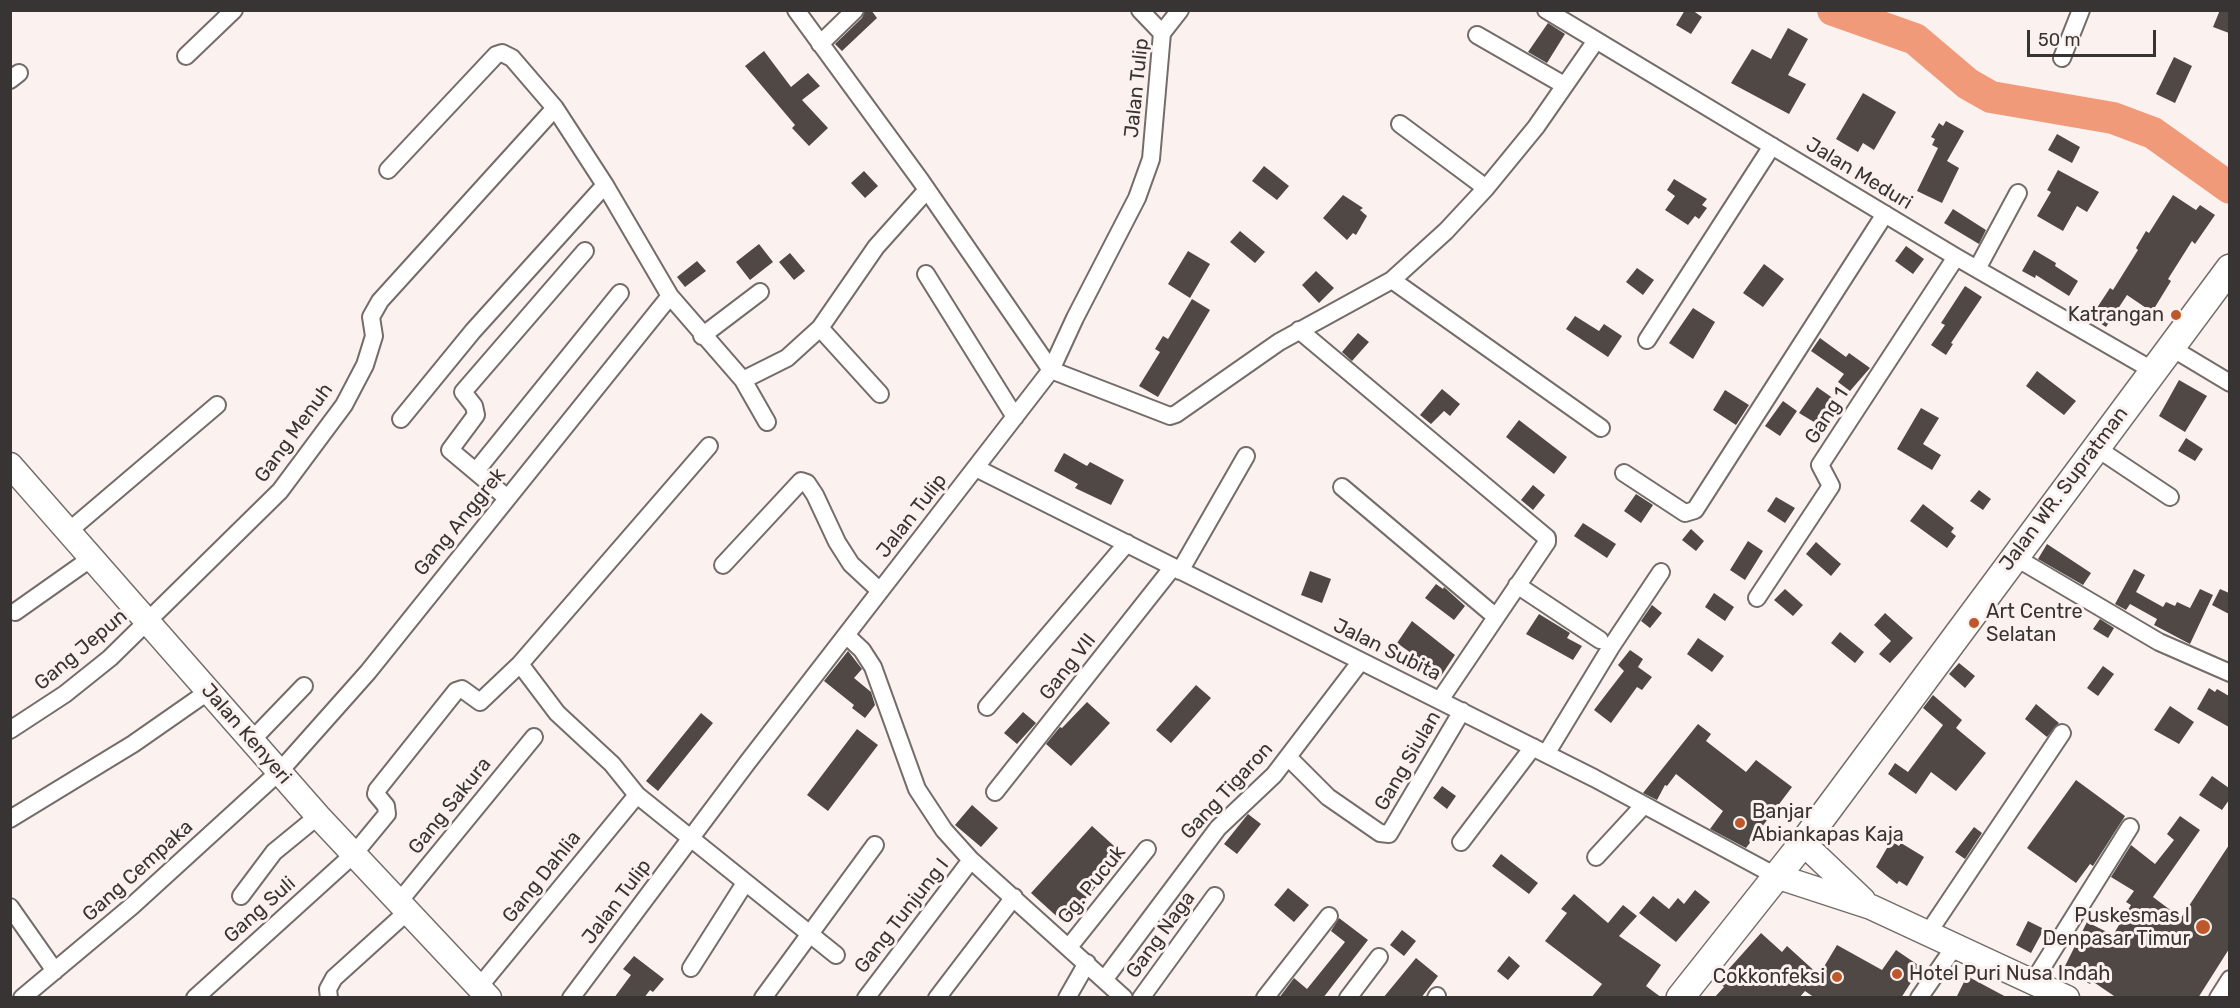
<!DOCTYPE html>
<style>
body{margin:0}
#map{position:relative;width:2240px;height:1008px;overflow:hidden;background:#fbf2ef;font-family:Rubik,sans-serif}
canvas{display:block}
.frame{position:absolute;inset:0;border:12px solid #383433;pointer-events:none}
.scale{position:absolute;left:2027px;top:30px;width:129px;height:27px;box-sizing:border-box;border:3px solid #383433;border-top:0;padding-left:8px;font-size:18px;line-height:21px;white-space:nowrap;color:#383433;-webkit-text-stroke:4px #fbf2ef;paint-order:stroke}
</style>
<div id="map">
<canvas width="2240" height="1008"></canvas>
<div class="frame"></div>
<div class="scale">50 m</div>
</div>
<script>
const ctx = document.querySelector('canvas').getContext('2d');
ctx.lineJoin = 'round';
function shape(rows) {
  const path = new Path2D();
  for (const r of rows) {
    path.moveTo(r[0], r[1]);
    for (let i = 2; i < r.length; i += 2) path.lineTo(r[i], r[i + 1]);
  }
  return path;
}
function stroke(path, color, width, dash) {
  ctx.strokeStyle = color;
  ctx.lineWidth = width;
  ctx.lineCap = dash ? 'butt' : 'round';
  ctx.setLineDash(dash || []);
  ctx.stroke(path);
}
function fillPath(path, color) {
  ctx.fillStyle = color;
  ctx.fill(path, 'evenodd');
}
function write(font, color, halo, rows, align = 'center') {
  ctx.font = font + ' Rubik,sans-serif';
  ctx.lineWidth = 6;
  ctx.setLineDash([]);
  ctx.textBaseline = 'middle';
  ctx.strokeStyle = halo;
  ctx.fillStyle = color;
  for (const [text, x, y, turn = 0] of rows) {
    ctx.save();
    ctx.translate(x, y);
    ctx.rotate((+turn || 0) * Math.PI / 180);
    ctx.textAlign = isNaN(turn) ? turn : align;
    if (halo) ctx.strokeText(text, 0, 0);
    ctx.fillText(text, 0, 0);
    ctx.restore();
  }
}
stroke(shape([
 [1833,10,1915,39,1968,84,1991,97,2113,118,2153,133,2230,188]
]), '#f19a79', 32);
fillPath(shape([
 [865,10,871,10,877,18,842,51,835,44,862,18],
 [1685,10,1692,10,1702,17,1691,34,1676,25],
 [2220,10,2229,10,2229,33,2213,27],
 [1548,23,1565,34,1547,63,1528,52],
 [1788,28,1808,39,1788,75,1806,84,1789,114,1731,83,1752,49,1771,59],
 [764,51,791,87,808,73,820,86,802,100,828,128,809,146,792,128,795,125,745,66],
 [2174,57,2192,66,2175,103,2156,94],
 [1863,93,1896,112,1874,150,1863,143,1858,152,1836,139],
 [1946,121,1964,131,1947,161,1959,168,1942,203,1917,191,1938,148,1932,145,1935,139,1931,137,1939,123,1943,126],
 [2057,134,2080,147,2072,163,2048,150],
 [1264,166,1289,186,1277,200,1252,181],
 [2058,170,2099,192,2087,212,2077,206,2063,231,2037,216,2051,192,2047,190],
 [864,171,878,186,865,198,851,183],
 [1674,179,1707,199,1702,205,1707,208,1699,219,1695,216,1688,225,1665,210,1675,196,1667,190],
 [1343,195,1363,208,1360,210,1367,216,1356,235,1353,233,1347,240,1323,218],
 [2173,195,2196,210,2200,205,2215,215,2195,244,2192,241,2168,279,2171,281,2152,312,2127,295,2106,327,2091,317,2110,288,2113,290,2138,250,2136,248,2146,231,2149,233],
 [1953,209,1986,230,1979,244,1944,223],
 [1240,231,1265,252,1255,263,1230,242],
 [759,244,773,262,750,280,736,262],
 [1906,246,1924,259,1913,274,1895,261],
 [2034,250,2056,263,2055,266,2078,281,2069,296,2036,275,2035,278,2022,271],
 [1188,251,1210,264,1190,298,1168,284],
 [790,253,805,271,794,280,779,262],
 [697,261,706,271,685,287,677,277],
 [1764,264,1784,279,1763,307,1743,293],
 [1637,268,1654,280,1643,295,1626,282],
 [1316,271,1334,288,1319,303,1302,285],
 [1965,286,1982,297,1951,343,1953,344,1946,355,1931,345,1945,325,1941,323],
 [1192,299,1210,310,1158,397,1139,386,1160,352,1155,349,1163,336,1168,339],
 [1693,308,1715,322,1693,359,1669,343],
 [1575,316,1599,331,1604,324,1622,336,1608,357,1566,329],
 [1358,333,1369,342,1352,361,1342,352],
 [1820,338,1846,357,1849,353,1870,368,1850,391,1838,382,1844,374,1811,351],
 [2037,371,2076,401,2064,415,2026,386],
 [2179,380,2207,396,2185,432,2159,416],
 [1817,387,1837,401,1819,425,1799,413],
 [1442,389,1460,404,1450,416,1444,411,1431,424,1420,415],
 [1725,390,1749,405,1736,425,1713,410],
 [1783,401,1797,411,1780,436,1765,426],
 [1921,408,1939,418,1923,444,1941,455,1932,470,1897,449],
 [1519,420,1567,457,1554,474,1506,437],
 [2186,438,2203,449,2195,461,2178,451],
 [1064,453,1087,466,1090,462,1124,480,1111,505,1075,488,1078,484,1054,471],
 [1533,485,1545,495,1533,510,1521,500],
 [1979,490,1991,499,1983,510,1970,501],
 [1636,494,1653,505,1641,523,1624,511],
 [1776,497,1795,508,1785,523,1767,511],
 [1923,504,1954,528,1951,532,1956,536,1947,548,1910,521],
 [1583,523,1616,544,1607,558,1574,536],
 [1691,529,1704,541,1696,551,1682,540],
 [1748,541,1763,551,1745,580,1730,570],
 [1816,542,1841,564,1831,576,1806,554],
 [2047,544,2091,573,2083,585,2038,559],
 [2134,569,2145,575,2136,592,2163,607,2166,602,2175,606,2177,602,2190,608,2200,589,2213,595,2190,644,2154,625,2157,619,2130,604,2126,610,2115,604],
 [1310,571,1331,579,1322,603,1301,595],
 [1436,584,1443,589,1444,587,1465,606,1454,620,1425,598],
 [1785,589,1803,605,1793,616,1774,600],
 [2220,589,2229,593,2229,614,2212,605],
 [1714,593,1734,607,1725,621,1705,607],
 [1652,605,1662,613,1650,628,1641,621],
 [1885,613,1913,638,1890,663,1879,654,1891,641,1874,625],
 [1539,614,1570,633,1567,638,1582,646,1573,660,1526,634],
 [2100,619,2114,628,2108,638,2093,629],
 [1412,621,1455,655,1439,679,1422,667,1425,663,1397,643],
 [1840,632,1864,652,1855,663,1831,643],
 [1698,638,1724,656,1712,672,1687,654],
 [1630,650,1643,659,1638,667,1652,677,1642,690,1637,687,1611,723,1594,710,1624,671,1618,665],
 [848,651,862,669,854,678,871,692,875,705,865,718,852,708,854,705,824,681],
 [1959,663,1975,676,1965,688,1949,674],
 [2103,666,2114,674,2098,696,2087,688],
 [1196,685,1211,698,1171,743,1156,730],
 [2209,688,2215,692,2217,689,2229,696,2229,727,2197,709],
 [1933,695,1962,720,1956,728,1986,753,1956,791,1931,772,1916,794,1888,774,1895,763,1908,772,1943,725,1923,708],
 [1087,702,1110,723,1071,766,1046,744,1060,727,1062,728],
 [2036,704,2059,723,2047,737,2025,719],
 [2170,706,2194,722,2179,744,2154,730],
 [1023,712,1036,723,1017,744,1004,733],
 [701,713,713,723,658,791,646,781],
 [1698,724,1711,734,1706,741,1746,772,1756,760,1792,787,1746,848,1710,829,1723,811,1676,774,1667,786,1665,785,1657,800,1643,793],
 [857,729,878,745,828,811,807,795],
 [2212,776,2229,788,2229,800,2222,810,2199,795],
 [2076,780,2125,816,2093,866,2090,864,2076,883,2027,848],
 [1442,786,1456,796,1447,809,1433,798],
 [972,805,998,828,981,847,955,825],
 [1248,814,1261,824,1237,854,1224,844],
 [2180,816,2200,830,2153,897,2181,918,2229,845,2229,949,2198,998,2117,998,2092,981,2090,984,2063,970,2087,922,2113,935,2131,905,2126,902,2134,891,2111,877,2131,845,2155,864,2174,840,2167,834],
 [1092,826,1124,855,1064,923,1031,893],
 [1974,827,1982,833,1965,859,1955,852],
 [1891,841,1899,846,1901,843,1924,857,1907,886,1899,881,1897,884,1876,867],
 [1501,854,1538,883,1529,894,1492,866],
 [1288,888,1309,905,1294,922,1274,905],
 [1695,890,1710,902,1676,942,1639,913,1653,896,1669,909,1678,898,1684,904],
 [1574,894,1608,923,1623,905,1637,916,1619,936,1661,965,1646,986,1662,998,1591,998,1602,984,1545,941,1567,913,1561,909],
 [1339,918,1368,940,1323,998,1279,998,1294,978,1307,989,1345,942,1331,931],
 [2028,921,2044,929,2031,953,2016,945],
 [1402,930,1416,941,1404,956,1390,945],
 [1761,933,1782,952,1787,946,1819,975,1837,945,1882,970,1896,950,1921,967,1901,998,1815,998,1805,991,1799,998,1714,998,1724,987,1718,981],
 [634,956,664,979,653,992,650,990,644,998,614,998,631,975,623,969],
 [1509,956,1520,966,1508,980,1497,971],
 [1416,958,1438,976,1421,998,1383,998],
 [1967,976,2008,998,1956,998]
]), '#4f4845');
const street = shape([
 [796,10,921,181,1051,370,1170,416,1176,414,1279,342,1392,280,1446,231,1486,188,1536,127,1595,42],
 [1140,10,1162,33],
 [1546,10,1956,257,2152,370],
 [1477,35,1564,85],
 [820,44,855,10],
 [186,56,234,10],
 [2062,58,2081,10],
 [10,80,19,73],
 [1400,124,1486,188],
 [388,170,496,55,502,53,512,58,555,108,605,185,670,296,743,380,767,422],
 [1977,269,2018,193],
 [926,274,1015,417],
 [1392,280,1601,428],
 [820,328,880,394],
 [1299,330,1547,538,1547,542,1440,700],
 [702,336,760,292],
 [1647,340,1772,146],
 [2170,347,2230,383],
 [743,380,787,358,820,328,876,247,927,190],
 [401,419,473,331,605,185],
 [709,446,520,664,557,713,612,764,637,795,836,955],
 [2095,447,2170,497],
 [976,468,1594,778,1776,876],
 [476,471,620,293],
 [1624,473,1685,513,1695,510,1885,214],
 [1342,487,1496,617],
 [506,497,450,450,476,415,474,406,463,392,585,251],
 [70,530,217,405],
 [2013,556,2159,642,2230,673],
 [723,565,801,481,807,483,815,495,837,542,851,564,880,591],
 [1180,571,1246,456],
 [1517,585,1600,640],
 [1757,598,1831,486,1820,465,1956,257],
 [15,612,93,557],
 [846,635,862,650,873,667,917,789,944,830,971,860,1124,998],
 [987,707,1127,543],
 [10,730,65,694,110,658,280,491,344,405,365,365,374,336,371,317,380,301,555,108],
 [251,741,304,686],
 [1546,754,1611,647,1661,572],
 [1288,757,1328,797,1380,833,1389,834,1462,711],
 [995,792,1173,567],
 [10,819,133,744,209,691],
 [1461,842,1533,747],
 [1596,857,1644,805],
 [241,896,274,852,318,816],
 [398,903,534,737],
 [10,907,55,971],
 [1928,933,2062,733],
 [1069,947,1147,849],
 [691,968,745,883],
 [1104,980,1218,828,1274,775,1361,661],
 [2033,982,2130,827],
 [479,987,637,795],
 [22,998,132,906,280,771,368,672,670,296],
 [195,998,354,854,387,814,386,806,376,794,377,790,456,691,462,689,480,702,520,664],
 [329,998,328,989,334,978,407,912],
 [571,998,747,763,1051,370,1075,318,1137,198,1151,159,1162,33,1180,10],
 [763,998,875,845],
 [866,998,971,860],
 [937,998,1014,897],
 [1067,998,1087,963],
 [1141,998,1215,896],
 [1265,998,1329,916],
 [1348,998,1379,957],
 [1436,998,1437,996],
 [1919,998,1955,946],
 [2218,998,2230,979]
]);
const secondary = shape([
 [10,465,318,816,489,998],
 [1803,843,1863,900],
 [1776,876,1871,907,2067,998]
]);
const primary = shape([
 [1680,998,1803,843,2230,268]
]);
stroke(street, '#746c69', 20);
stroke(secondary, '#746c69', 27);
stroke(primary, '#746c69', 30);
stroke(street, '#fff', 16);
stroke(secondary, '#fff', 24);
stroke(primary, '#fff', 27);
for (const [x, y, r, color] of [
 [2176,315,6,"#be582c"],
 [1974,623,6,"#be582c"],
 [1740,823,6,"#be582c"],
 [2203,927,8,"#be582c"],
 [1897,974,6,"#be582c"],
 [1837,977,6,"#be582c"]
]) {
  const dot = new Path2D();
  dot.arc(x, y, r, 0, 2 * Math.PI);
  ctx.fillStyle = color;
  ctx.fill(dot);
  stroke(dot, '#fbf2ef', 2);
}
write('20px', '#383433', '#fbf2ef', [
 ["Jalan Tulip",1137,88,-84],
 ["Jalan Meduri",1859,174,31],
 ["Gang 1",1827,416,-57],
 ["Gang Menuh",294,433,-54],
 ["Jalan WR. Supratman",2064,489,-53],
 ["Jalan Tulip",912,516,-52],
 ["Gang Anggrek",460,522,-51],
 ["Gang Jepun",81,650,-40],
 ["Jalan Subita",1387,650,26],
 ["Gang VII",1068,667,-52],
 ["Jalan Kenyeri",246,734,49],
 ["Gang Siulan",1408,761,-60],
 ["Gang Tigaron",1227,791,-47],
 ["Gang Sakura",450,806,-51],
 ["Gang Cempaka",138,871,-42],
 ["Gang Dahlia",542,877,-51],
 ["Gg. Pucuk",1092,885,-51],
 ["Jalan Tulip",617,902,-53],
 ["Gang Suli",260,910,-42],
 ["Gang Tunjung I",902,916,-52],
 ["Gang Naga",1161,935,-54]
]);
write('20px', '#383433', '#fbf2ef', [
 ["Katrangan",2164,315],
 ["Art Centre",1986,612,"left"],
 ["Selatan",1986,635,"left"],
 ["Banjar",1752,812,"left"],
 ["Abiankapas Kaja",1752,835,"left"],
 ["Puskesmas I",2190,916],
 ["Denpasar Timur",2190,939],
 ["Hotel Puri Nusa Indah",1909,974,"left"],
 ["Cokkonfeksi",1825,977]
], 'right');
</script>
